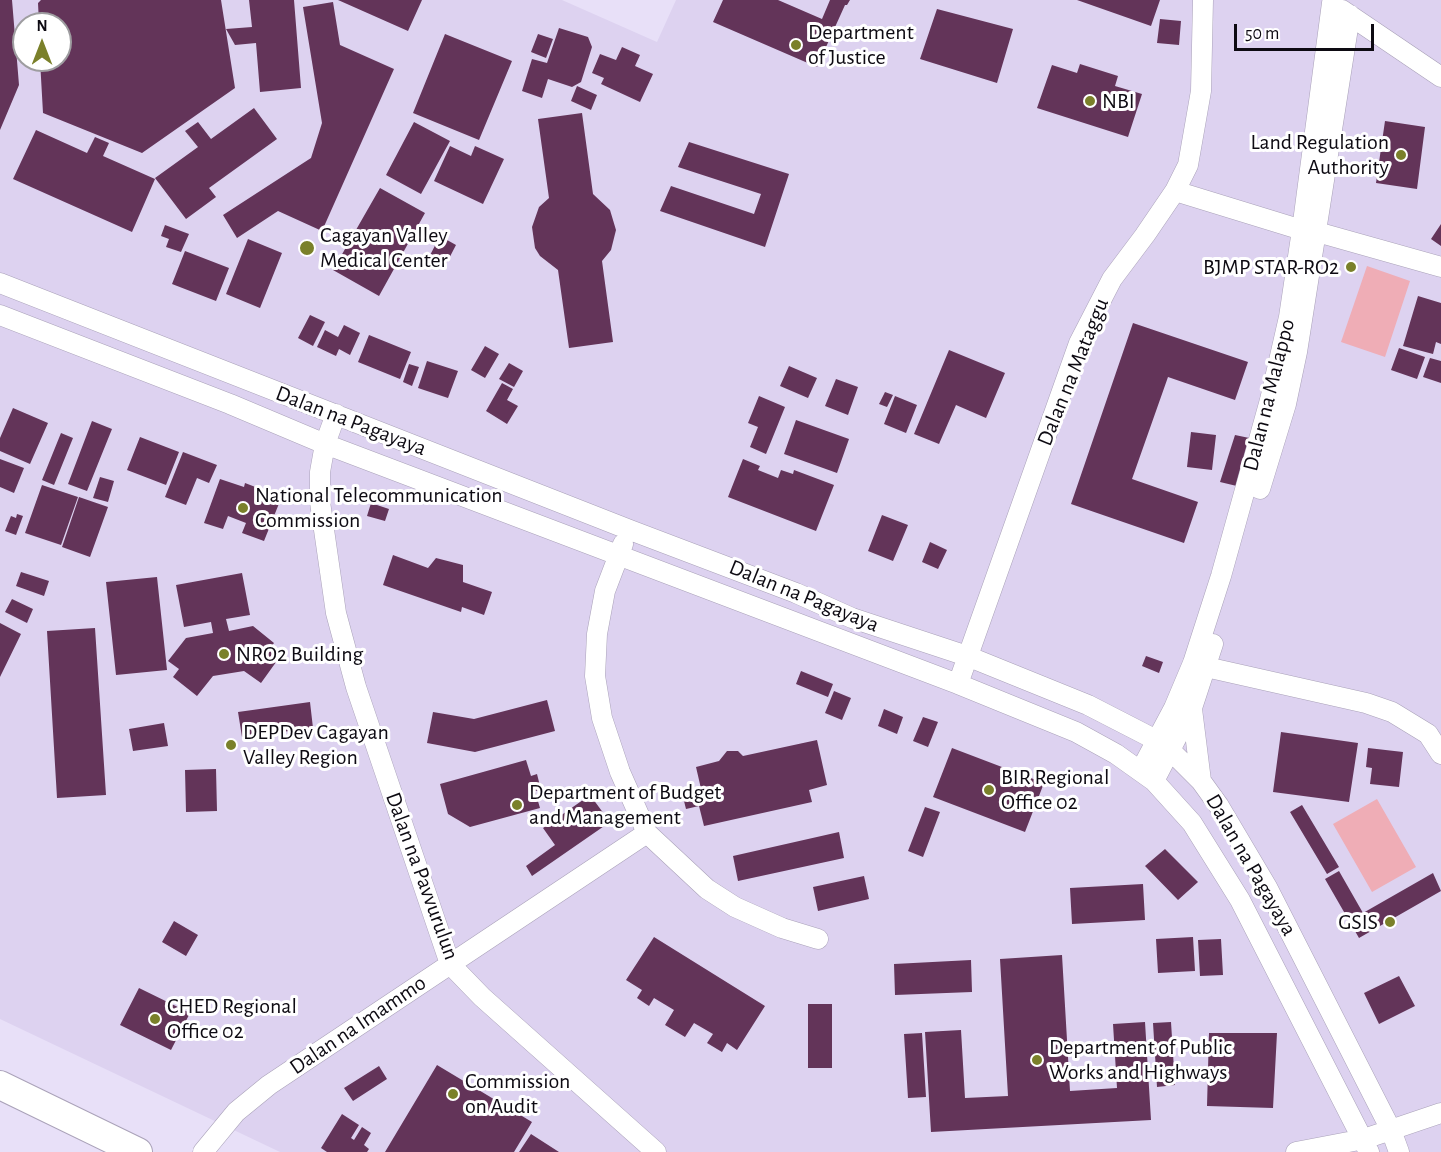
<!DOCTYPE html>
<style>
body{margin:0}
#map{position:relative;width:1441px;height:1152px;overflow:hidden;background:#e8e0f8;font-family:"Alegreya Sans",sans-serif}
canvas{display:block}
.north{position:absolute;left:12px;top:12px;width:60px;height:60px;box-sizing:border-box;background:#fff;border:2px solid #9e9da0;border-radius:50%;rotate:0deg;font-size:16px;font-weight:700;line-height:24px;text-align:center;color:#0d0a12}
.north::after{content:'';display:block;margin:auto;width:21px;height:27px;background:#7a802a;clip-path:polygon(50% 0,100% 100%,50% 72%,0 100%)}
.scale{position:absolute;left:1234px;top:24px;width:140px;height:27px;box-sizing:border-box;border:3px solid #0d0a12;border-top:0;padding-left:8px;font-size:18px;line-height:21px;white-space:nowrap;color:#0d0a12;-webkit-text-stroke:4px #fff;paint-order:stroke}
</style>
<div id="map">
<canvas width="1441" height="1152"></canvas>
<div class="north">N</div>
<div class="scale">50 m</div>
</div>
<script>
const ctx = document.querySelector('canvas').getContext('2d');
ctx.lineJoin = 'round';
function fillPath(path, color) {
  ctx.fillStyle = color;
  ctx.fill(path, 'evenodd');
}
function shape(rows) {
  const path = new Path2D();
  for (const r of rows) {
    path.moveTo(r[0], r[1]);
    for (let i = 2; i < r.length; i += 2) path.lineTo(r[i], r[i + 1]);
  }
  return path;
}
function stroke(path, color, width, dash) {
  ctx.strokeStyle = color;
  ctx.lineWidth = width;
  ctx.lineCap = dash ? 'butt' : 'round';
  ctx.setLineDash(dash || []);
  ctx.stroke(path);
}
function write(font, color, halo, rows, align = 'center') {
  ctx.font = font + ' "Alegreya Sans",sans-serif';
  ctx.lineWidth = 6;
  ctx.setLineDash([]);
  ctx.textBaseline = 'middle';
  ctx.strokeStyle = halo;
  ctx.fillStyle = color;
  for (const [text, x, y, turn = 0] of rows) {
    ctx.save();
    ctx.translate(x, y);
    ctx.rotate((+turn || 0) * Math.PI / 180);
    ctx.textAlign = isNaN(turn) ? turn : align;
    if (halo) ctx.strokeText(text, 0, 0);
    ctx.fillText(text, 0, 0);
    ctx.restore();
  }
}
fillPath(shape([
 [0,0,562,0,657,42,676,0,1441,0,1441,1152,280,1152,0,1019],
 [24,24,60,24,60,60,24,60]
]), '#ddd2f0');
fillPath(shape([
 [1367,266,1410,281,1385,357,1341,342],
 [1377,799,1416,867,1372,892,1333,824]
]), '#efadb6');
fillPath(shape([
 [0,0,12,0,19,85,0,130],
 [41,0,221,0,235,88,142,153,43,113,40,60,60,60,60,24,39,24,38,3],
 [249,0,294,0,301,88,260,92,256,43,235,45,226,29,252,27],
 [338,0,422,0,408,31],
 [723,0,778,0,822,19,830,0,850,0,847,5,845,5,817,67,713,22],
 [1077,0,1160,0,1151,26],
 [333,2,340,45,394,69,322,231,278,211,237,238,223,215,311,158,322,123,303,7],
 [937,9,1013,29,997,83,920,59],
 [1160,19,1181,21,1179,45,1157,43],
 [559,28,588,37,592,47,581,82,572,87,548,79,542,98,522,91,532,59,547,63],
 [445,34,512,61,479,140,413,113],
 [538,34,553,39,546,58,531,52],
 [622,47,640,55,635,66,653,74,640,102,601,84,604,78,592,73,600,54,616,60],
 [1080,64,1118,76,1115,86,1142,94,1128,137,1037,108,1052,65,1077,73],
 [577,86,597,95,591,110,571,101],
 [254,108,277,139,209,188,216,197,186,219,155,178,198,147,185,131,198,122,211,139],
 [582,113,593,194,610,210,616,230,611,250,602,261,613,342,569,348,558,270,540,256,535,248,532,227,539,207,549,198,538,119],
 [1385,121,1425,127,1417,189,1376,183],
 [414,122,450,141,421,194,386,175],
 [36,130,87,153,95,137,109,143,103,156,155,179,132,232,13,179],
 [689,142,789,174,765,247,660,211,671,186,754,214,761,194,678,167],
 [450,146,471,156,475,146,504,159,483,204,434,181],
 [380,188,425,213,379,296,333,270],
 [1441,224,1441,246,1431,239],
 [165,225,189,234,181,252,166,247,169,239,161,236],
 [440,236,456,245,443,270,427,261],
 [248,239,282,253,260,308,226,294],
 [185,251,229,268,216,301,172,284],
 [1418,296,1441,303,1441,344,1436,342,1433,354,1403,346],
 [310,315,325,322,313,346,298,338],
 [1133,323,1248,362,1235,400,1168,377,1132,479,1198,502,1184,543,1071,504],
 [344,325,360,333,350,355,339,349,336,356,317,347,325,330,338,337],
 [369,335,411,352,400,379,358,362],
 [485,346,499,354,485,378,471,370],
 [1399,348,1425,357,1417,379,1391,370],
 [949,350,1005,373,986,418,956,405,939,444,914,434],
 [1430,358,1441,361,1441,383,1423,377],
 [427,361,458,371,448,398,418,388],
 [509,363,523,371,514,387,499,379],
 [409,364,419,367,412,386,403,382],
 [789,366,817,378,808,398,780,386],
 [836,379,858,387,848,415,825,406],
 [502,383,513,389,507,400,518,406,507,424,486,411],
 [885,392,893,395,887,407,879,404],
 [759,396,785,407,766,454,750,447,758,427,748,423],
 [895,396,917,405,906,433,884,424],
 [13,408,48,423,30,464,0,451,0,438],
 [796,420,849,439,837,473,784,454],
 [92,421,112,429,87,491,68,484],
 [1191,432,1216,435,1212,470,1187,467],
 [61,433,73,438,54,485,42,480],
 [1235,435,1254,439,1241,487,1220,482],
 [140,437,179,452,166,485,127,470],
 [183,452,217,465,209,483,197,478,186,505,165,497],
 [0,459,24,468,14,493,0,487],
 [743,459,760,466,758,470,778,478,781,470,793,474,794,470,834,485,816,531,728,497],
 [100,477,114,481,108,502,93,498],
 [220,479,244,487,245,483,258,488,257,492,280,501,264,541,242,533,246,523,228,516,223,529,204,523],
 [42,485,78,497,61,545,25,533],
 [79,497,108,507,90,557,62,547],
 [371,503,389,509,385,521,367,516],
 [17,514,23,516,16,535,5,531,11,516,16,518],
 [882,515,908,525,893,561,868,551],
 [930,542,947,550,938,569,922,562],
 [393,555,428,568,436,558,463,565,463,582,492,592,484,615,462,607,461,612,383,585],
 [21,572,49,581,44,596,16,586],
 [242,573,250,615,226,619,229,631,253,626,274,643,269,650,279,658,261,683,244,671,213,676,197,696,173,677,179,669,168,661,186,638,213,633,211,622,184,627,176,585],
 [157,577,167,670,116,675,106,582],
 [12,599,33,609,27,623,5,612],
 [0,623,21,634,0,677],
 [95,628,106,795,57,798,47,631],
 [1146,656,1163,662,1159,673,1142,666],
 [801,671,833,684,828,697,796,684],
 [834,691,851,698,842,720,825,713],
 [547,700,555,731,475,752,427,743,433,712,474,719],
 [310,702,313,728,242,737,238,712],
 [884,709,903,717,897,734,878,726],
 [923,717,938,722,928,747,913,741],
 [164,723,168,746,133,751,129,729],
 [1281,732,1358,743,1349,802,1273,792],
 [817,740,827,785,809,790,812,802,704,826,699,806,686,809,683,797,702,793,696,767,719,761,727,751,738,751,743,756],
 [952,748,1044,783,1025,832,933,797],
 [1368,748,1403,752,1399,787,1370,784,1372,768,1366,767],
 [526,760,531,776,537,774,541,790,535,791,540,808,470,827,448,814,440,784],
 [216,769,217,811,186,812,185,770],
 [590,795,610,822,532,876,526,866,555,845,543,828],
 [1302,805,1339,867,1327,874,1290,812],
 [925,807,940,812,923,857,908,851],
 [839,832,844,858,738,881,733,856],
 [1165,849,1198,882,1178,900,1145,866],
 [1339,871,1363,913,1433,873,1441,891,1359,938,1325,879],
 [864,876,869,899,818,911,813,887],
 [1143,884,1145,920,1072,924,1070,888],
 [174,921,198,935,186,956,162,942],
 [654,937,765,1006,737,1050,727,1043,722,1052,707,1043,713,1034,694,1023,685,1037,665,1025,674,1010,654,998,649,1006,637,998,642,990,626,980],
 [1193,937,1195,971,1158,973,1156,939],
 [1221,939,1223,975,1200,976,1198,940],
 [1062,955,1070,1091,1117,1088,1113,1024,1145,1022,1151,1120,931,1132,925,1032,961,1030,965,1098,1008,1096,1000,959],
 [971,960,972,992,895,995,894,964],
 [1399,976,1415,1006,1379,1024,1364,993],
 [139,988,190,1013,171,1050,120,1025],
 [808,1004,832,1004,832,1068,808,1068],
 [1171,1022,1175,1085,1157,1087,1153,1023],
 [922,1033,926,1097,908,1098,904,1034],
 [1209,1033,1277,1033,1273,1108,1207,1106],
 [437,1065,532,1122,514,1152,385,1152],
 [379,1066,387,1079,353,1101,344,1088],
 [342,1114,359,1125,351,1138,354,1140,362,1127,371,1133,364,1145,369,1149,367,1152,327,1152,321,1148],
 [531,1134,559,1152,519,1152]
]), '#633459');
const minor = shape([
 [1342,10,1441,77],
 [1175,191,1302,230],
 [1317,232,1441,267],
 [0,283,630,530,796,593,852,618,967,656,1088,705,1158,741,1171,751,1201,781,1219,806,1267,887,1391,1130,1399,1152],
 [0,315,230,404,325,444,958,684,1076,732,1116,754,1154,781,1192,823,1240,900,1369,1152],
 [336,414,325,444,320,472,320,502,336,613,356,687,450,964,482,997,656,1152],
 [1260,489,1286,404,1297,352,1350,15],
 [623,544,605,591,597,634,595,676,602,718,620,772,647,833,707,889,735,907,782,928,818,939],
 [1206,667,1366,703,1392,712,1428,734,1441,754],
 [958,684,1079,343,1112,279,1145,235,1175,191,1188,165,1201,91,1203,0],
 [1192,709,1201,781],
 [1141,770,1174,708,1193,663,1221,576,1270,400,1289,317,1302,230,1332,3],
 [1154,781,1192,708,1213,644],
 [203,1152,236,1112,269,1085,647,833],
 [1296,1152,1364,1139,1441,1113]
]);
const highway = shape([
 [0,1085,138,1152]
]);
stroke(minor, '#aaa2b9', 21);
stroke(highway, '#aaa2b9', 30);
stroke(minor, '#fff', 20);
stroke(highway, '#fff', 28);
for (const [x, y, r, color] of [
 [796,45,6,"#7a802a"],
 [1090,101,6,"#7a802a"],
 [1401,155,6,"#7a802a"],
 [307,248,8,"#7a802a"],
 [1351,267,6,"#7a802a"],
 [243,508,6,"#7a802a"],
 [224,654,6,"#7a802a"],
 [231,745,6,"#7a802a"],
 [989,790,6,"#7a802a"],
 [517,805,6,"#7a802a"],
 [1390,922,6,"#7a802a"],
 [155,1019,6,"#7a802a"],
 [1037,1060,6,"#7a802a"],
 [453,1094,6,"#7a802a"]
]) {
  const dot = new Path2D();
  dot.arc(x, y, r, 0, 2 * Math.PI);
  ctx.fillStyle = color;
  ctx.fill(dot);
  stroke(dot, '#fff', 2);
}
write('22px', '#0d0a12', '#fff', [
 ["Department",808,32],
 ["of Justice",808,57],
 ["NBI",1102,101],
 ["Land Regulation",1389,142,"right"],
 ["Authority",1389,167,"right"],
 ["Cagayan Valley",320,235],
 ["Medical Center",320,260],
 ["BJMP STAR-RO2",1339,267,"right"],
 ["National Telecommunication",255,495],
 ["Commission",255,520],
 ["NRO2 Building",236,654],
 ["DEPDev Cagayan",243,732],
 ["Valley Region",243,757],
 ["BIR Regional",1001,777],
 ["Office 02",1001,802],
 ["Department of Budget",529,792],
 ["and Management",529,817],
 ["GSIS",1378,922,"right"],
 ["CHED Regional",167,1006],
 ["Office 02",167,1031],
 ["Department of Public",1049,1047],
 ["Works and Highways",1049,1072],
 ["Commission",465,1081],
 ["on Audit",465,1106]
], 'left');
write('22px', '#0d0a12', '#fff', [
 ["Dalan na Mataggu",1073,372,-68],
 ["Dalan na Malappo",1269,395,-76],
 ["Dalan na Pagayaya",351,421,21],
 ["Dalan na Pagayaya",804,596,22],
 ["Dalan na Pagayaya",1251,865,60],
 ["Dalan na Pavvurulun",422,876,70],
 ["Dalan na Imammo",358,1025,-34]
]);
</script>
